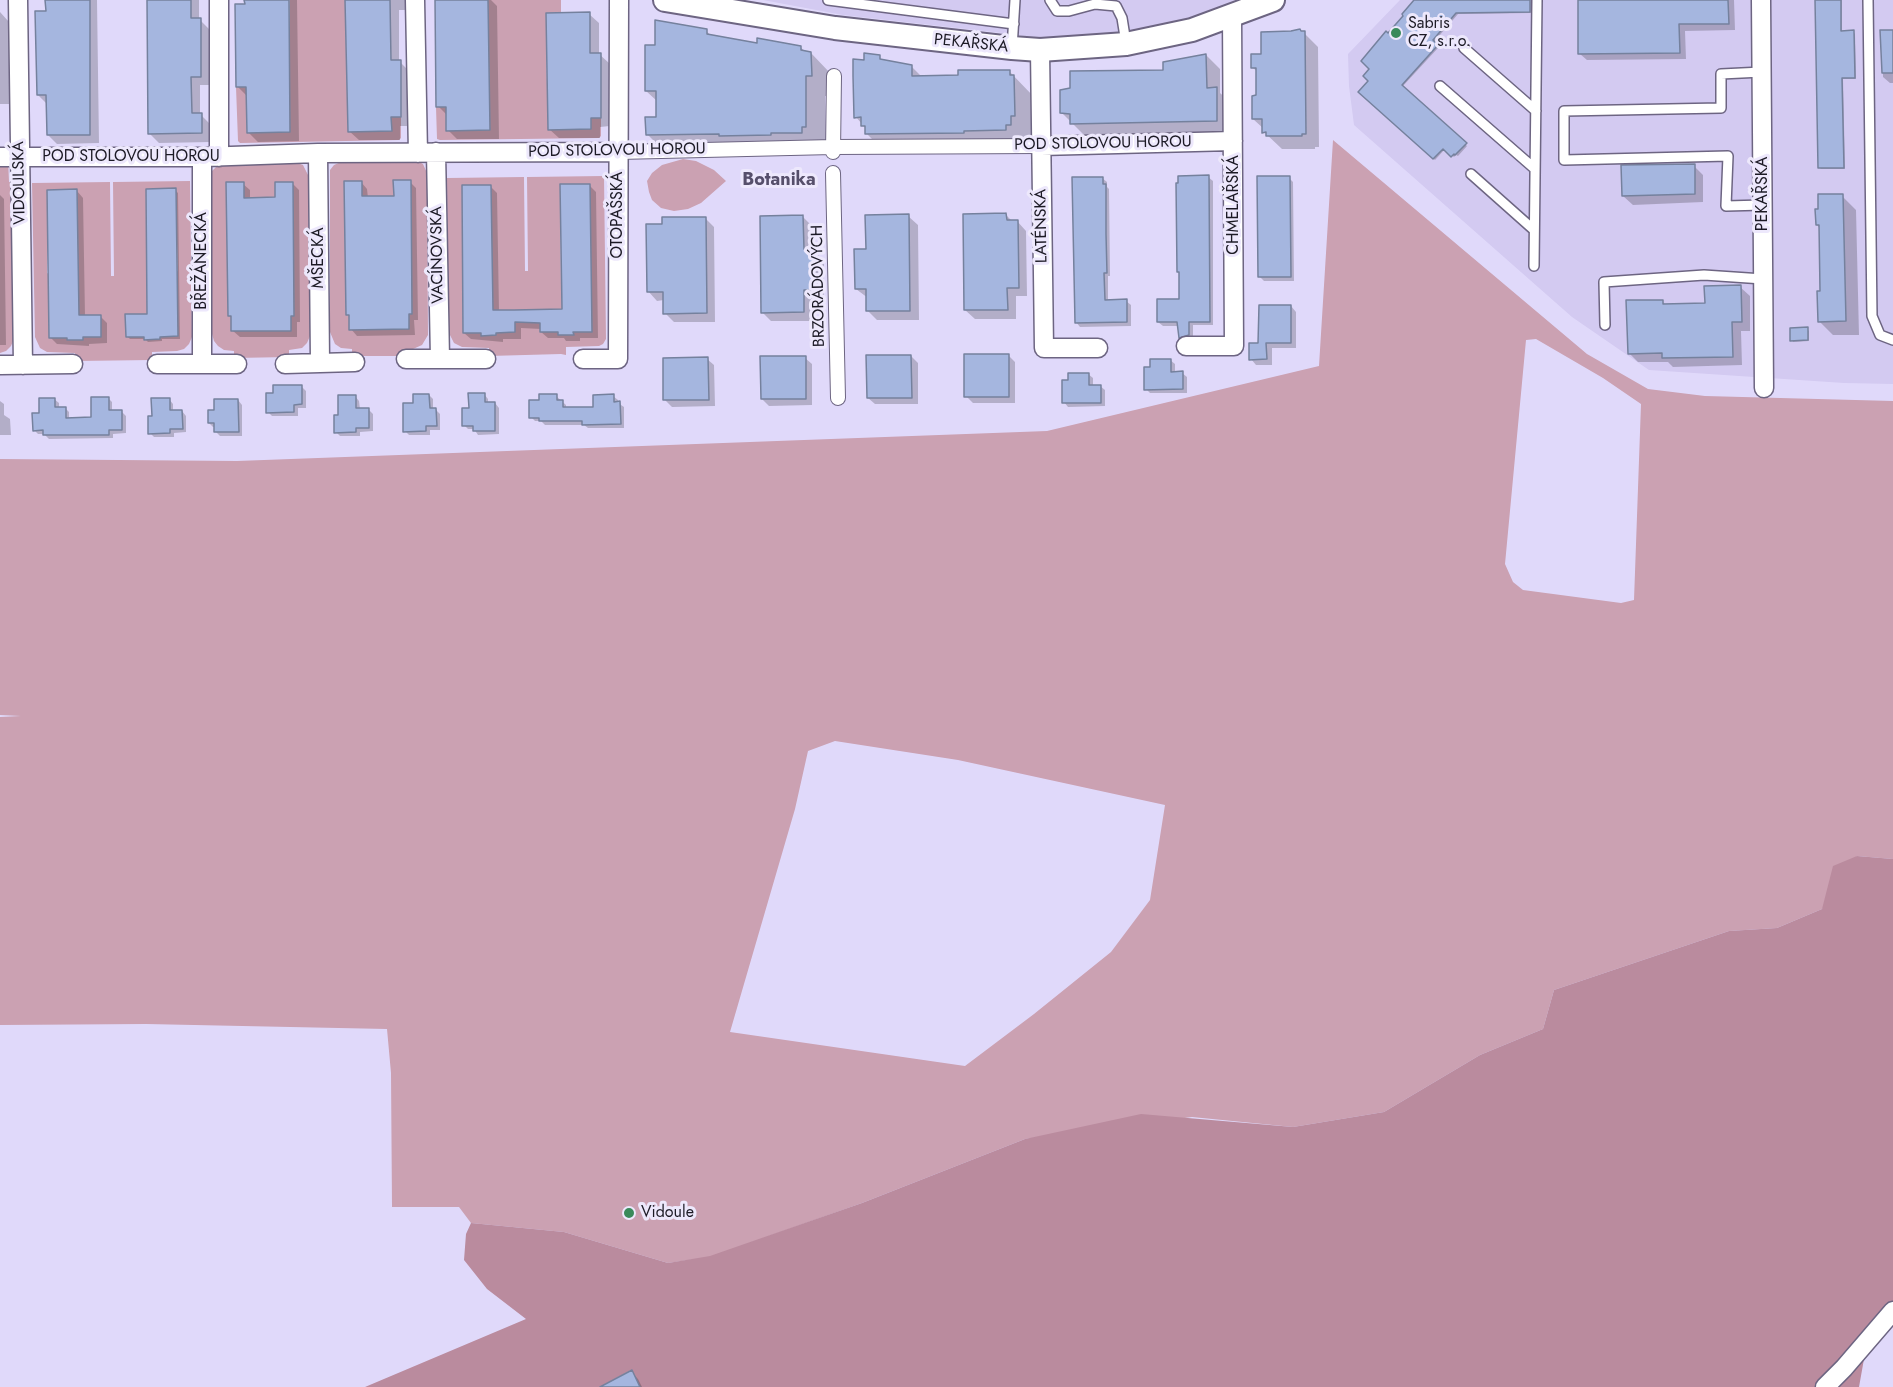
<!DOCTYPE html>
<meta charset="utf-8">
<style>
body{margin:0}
canvas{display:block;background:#e0d9fa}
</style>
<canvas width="1893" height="1387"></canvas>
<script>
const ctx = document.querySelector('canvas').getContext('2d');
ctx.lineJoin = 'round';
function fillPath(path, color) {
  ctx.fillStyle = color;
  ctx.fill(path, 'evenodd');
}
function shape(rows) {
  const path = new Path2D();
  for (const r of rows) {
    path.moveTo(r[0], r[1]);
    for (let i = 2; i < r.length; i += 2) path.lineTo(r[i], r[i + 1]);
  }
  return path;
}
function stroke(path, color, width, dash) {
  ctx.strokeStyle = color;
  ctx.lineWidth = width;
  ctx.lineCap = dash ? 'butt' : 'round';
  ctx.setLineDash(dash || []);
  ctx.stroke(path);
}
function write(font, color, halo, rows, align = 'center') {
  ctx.font = font + ' Jost,sans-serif';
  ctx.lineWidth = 6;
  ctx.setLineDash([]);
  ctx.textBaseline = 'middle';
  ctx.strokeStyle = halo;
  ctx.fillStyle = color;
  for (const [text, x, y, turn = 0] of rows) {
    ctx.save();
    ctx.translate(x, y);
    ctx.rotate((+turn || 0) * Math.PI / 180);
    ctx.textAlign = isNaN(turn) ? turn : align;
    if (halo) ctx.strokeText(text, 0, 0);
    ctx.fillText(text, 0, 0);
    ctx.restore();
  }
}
fillPath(shape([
 [763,0,1253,0,1200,18,1111,36,1032,40,1020,35,843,15],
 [1400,0,1893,0,1893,384,1844,383,1649,370,1572,317,1354,125,1349,86,1348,54]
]), '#d3caf1');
fillPath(shape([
 [290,0,345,0,348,131,391,131,391,117,401,117,401,138,399,140,240,143,238,141,236,87,246,87,247,133,290,132],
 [488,0,561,0,561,13,546,38,548,129,591,129,591,118,601,118,601,136,599,138,440,140,437,139,436,107,446,107,447,131,490,130],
 [1333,140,1587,354,1648,389,1705,396,1893,401,1893,859,1857,856,1822,909,1777,928,1729,931,1554,990,1543,1029,1480,1055,1384,1112,1293,1127,1192,1117,1025,1139,862,1203,710,1257,668,1263,564,1232,471,1223,459,1207,392,1207,391,1073,387,1029,146,1024,0,1025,0,717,21,716,0,715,0,459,237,461,1047,431,1319,366],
 [1536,339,1603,378,1641,404,1634,600,1621,603,1523,590,1513,582,1505,564,1526,340],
 [835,741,958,760,1165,805,1150,900,1111,952,1034,1014,965,1066,730,1032,795,809,808,751],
 [0,158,8,158,9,182,13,183,14,339,11,346,6,351,0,353],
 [683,159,696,161,714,170,726,181,701,203,688,209,674,211,661,208,652,200,649,192,647,181,652,173,662,165],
 [417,161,423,164,427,173,428,335,422,345,413,349,407,349,407,356,352,356,352,349,341,348,335,344,330,332,330,170,334,165,341,162],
 [297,163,303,165,308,175,310,336,307,343,302,348,289,350,289,357,234,358,234,351,224,350,218,346,214,341,212,334,210,176,212,171,218,165],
 [604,176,606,339,603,344,599,346,566,347,566,355,561,354,489,356,489,348,462,347,454,343,448,331,447,178,524,177,525,271,528,271,527,177],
 [560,184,589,184,591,229,590,286,561,286],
 [462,185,491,185,492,286,462,268],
 [463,310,519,310,519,322,515,322,515,332,496,333,496,335,481,336,481,333,463,333],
 [540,310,573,332,573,335,558,335,558,332,540,332],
 [190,181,192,337,189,344,184,349,177,351,152,352,152,360,75,361,75,353,47,352,40,348,35,337,32,183,110,182,111,276,114,276,113,182],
 [175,188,178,271,147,290,146,189],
 [77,189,78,291,47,273,48,190],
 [126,314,177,314,178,336,160,337,159,339,144,340,144,337,126,337],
 [49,315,100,315,100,337,83,337,82,340,67,340,67,338,49,338]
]), '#cba1b2');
fillPath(shape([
 [1857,856,1893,859,1893,1325,1864,1359,1859,1387,640,1387,631,1370,600,1387,365,1387,526,1319,487,1289,464,1260,466,1234,471,1223,564,1232,668,1263,710,1256,862,1203,1025,1139,1141,1114,1293,1127,1384,1112,1480,1055,1543,1029,1554,990,1729,931,1777,928,1822,909,1833,866]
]), '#ba8b9e');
fillPath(shape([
 [47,0,97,0,99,143,57,144,48,135,48,105,38,95],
 [148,0,199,0,199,19,209,29,210,85,200,85,200,114,210,124,211,142,159,143,150,134],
 [247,0,297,0,299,141,258,142,248,132,247,96,238,87],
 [348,0,409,0,409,10,399,10,399,61,409,71,410,126,400,126,400,140,359,140,349,131],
 [436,0,491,0,497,6,499,139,457,139,448,130,448,116,438,106],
 [1417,0,1532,0,1531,13,1458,14,1433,43,1438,48,1402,87,1467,146,1458,156,1456,155,1454,157,1445,149,1435,160,1362,93,1370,81,1388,35],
 [1579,0,1734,0,1735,30,1685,31,1686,59,1587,60,1580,54],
 [1817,0,1842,0,1842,32,1853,32,1855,34,1856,79,1843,79,1845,169,1821,169,1820,168],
 [0,12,9,22,10,104,0,104,0,144],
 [589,14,599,23,599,54,609,63,610,126,600,127,600,138,559,138,549,129],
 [706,31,712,36,759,45,800,47,806,52,811,53,831,74,832,96,825,96,826,147,791,153,791,155,667,154,647,134,658,119,657,101,646,91,657,46],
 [1882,31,1893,31,1893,83,1890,83,1883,77],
 [1304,33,1318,47,1319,147,1315,147,1315,149,1282,149,1264,132,1264,129,1253,119,1258,97,1258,72,1253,68,1263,55],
 [1206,55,1220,69,1220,93,1230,102,1231,135,1086,137,1062,113],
 [879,57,884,62,911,66,922,77,960,77,1009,71,1034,97,1034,136,1030,136,1031,145,983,151,984,153,887,154,867,134,867,130,856,117,865,62],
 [1694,166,1703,175,1703,202,1633,205,1623,196],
 [1208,177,1213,181,1213,325,1193,325,1193,339,1185,341,1180,337,1179,326,1163,326,1158,322,1181,300,1180,274,1178,271,1179,184],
 [1102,178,1107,182,1107,187,1109,189,1110,276,1108,276,1108,301,1126,301,1131,305,1131,326,1080,327,1076,322],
 [1289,178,1293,182,1294,281,1264,281,1260,277],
 [361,182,367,189,368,198,395,197,410,182,416,188,418,320,414,320,415,335,357,336,351,329,351,318,347,314],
 [292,183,299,190,300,322,297,322,297,337,240,337,233,331,233,319,229,316,243,184,250,190,250,199,277,199],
 [589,185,596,192,598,338,580,338,580,341,566,341,564,338,548,338,541,332,541,329,521,328,521,339,503,339,503,342,471,339,464,333,491,187,497,193,499,311,563,311],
 [175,190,178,193,180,339,162,339,162,341,148,342,145,339,130,339,127,336,149,315],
 [77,191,83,198,85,316,100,316,107,323,107,343,89,344,89,346,57,344,50,337],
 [0,195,4,199,6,345,0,345],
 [1842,196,1856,210,1859,335,1833,335,1819,321,1822,293,1820,228,1817,225],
 [1006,215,1012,221,1017,221,1026,231,1027,296,1016,296,1016,319,975,319,965,310],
 [908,216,918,225,919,320,877,320,868,311,868,298,856,289,867,250],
 [803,217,812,226,812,251,814,251,824,260,824,299,813,299,813,321,771,321,762,312],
 [705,218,714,227,715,322,674,322,665,313,664,300,657,301,648,291,664,225],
 [1740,287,1750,296,1750,331,1741,331,1742,365,1673,367,1668,362,1638,362,1629,353,1662,301,1667,306,1706,305],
 [1291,306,1296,312,1296,348,1272,348,1272,365,1256,365,1251,359],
 [1807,329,1809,331,1809,341,1793,342,1792,340],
 [1008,355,1015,362,1015,403,973,403,966,396],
 [911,356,918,363,918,404,875,404,868,398],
 [805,358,812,364,812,405,769,406,762,399],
 [707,359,714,365,715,406,672,407,665,400],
 [1170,360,1175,364,1175,373,1182,373,1187,377,1187,393,1150,393,1146,389,1152,368],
 [1088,374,1093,378,1093,386,1100,386,1105,390,1105,406,1068,407,1064,402],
 [301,386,306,391,306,408,298,408,298,416,272,416,268,412],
 [484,394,488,399,488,403,495,403,499,408,499,434,478,435,474,429,468,429,464,425],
 [429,395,433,399,433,410,436,410,440,414,440,430,430,430,430,435,409,435,405,431,415,404],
 [355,396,359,401,360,409,368,409,373,414,373,431,360,432,360,436,340,436,336,432],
 [556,396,566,405,566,409,595,408,613,396,618,400,618,403,624,407,624,428,588,428,584,425,545,425,541,421,535,421,531,417,541,402],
 [108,398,112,402,112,412,121,411,126,416,126,433,113,434,113,438,49,439,44,434,38,434,34,430,41,414,54,399,59,403,59,408,65,408,69,412,69,420,92,419],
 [169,399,173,404,173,412,182,411,186,416,186,432,174,433,174,437,154,437,150,433],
 [238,400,242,405,242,436,220,436,216,432,216,427,213,427,209,423,215,411],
 [0,401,4,404,4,415,10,419,11,435,0,435,0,440],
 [631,1372,638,1379,642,1387,603,1387]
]), '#0003');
const building = shape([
 [45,0,90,0,90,135,47,135,46,95,37,95,35,11,46,11,45,0],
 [147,0,191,0,191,18,201,18,201,77,191,77,192,113,202,113,202,133,148,134,147,0],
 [244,0,289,0,290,132,247,133,246,87,236,87,235,4,245,4,244,0],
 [345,0,390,0,391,60,401,60,401,117,391,117,392,131,348,132,345,0],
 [435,0,488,0,490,130,446,131,446,107,436,107,435,0],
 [1414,0,1530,0,1530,12,1456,13,1433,40,1438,45,1402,85,1467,143,1455,155,1454,154,1451,157,1443,149,1433,159,1358,92,1368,81,1363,76,1369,69,1361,61,1386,31,1388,33,1403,16,1402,14,1414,0],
 [1578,0,1728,0,1729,24,1679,24,1680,53,1578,54,1578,0],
 [1815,0,1841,0,1841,31,1854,30,1855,78,1842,78,1844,168,1818,168,1815,0],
 [590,12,590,53,601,53,601,118,591,118,591,129,548,130,546,13,590,12],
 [655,20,707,29,707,34,757,43,757,38,801,46,801,50,811,52,812,76,806,76,806,127,802,127,802,133,771,133,771,135,719,136,719,134,646,135,645,117,656,117,656,91,645,91,645,45,655,45,655,20],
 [1300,29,1301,31,1305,31,1306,134,1302,134,1302,136,1266,136,1266,132,1262,133,1262,119,1252,119,1252,96,1256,95,1256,68,1251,68,1251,54,1261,54,1261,32,1291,31,1300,29],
 [1880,30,1893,30,1893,73,1882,73,1880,30],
 [864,53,880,55,880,59,912,65,912,76,958,75,958,70,1010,70,1010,75,1014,75,1015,116,1011,116,1011,125,1006,125,1006,130,964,131,964,133,865,134,865,126,861,126,861,117,854,118,853,76,853,59,864,60,864,53],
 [1206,54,1207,88,1217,87,1217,121,1070,124,1070,114,1060,113,1060,90,1070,88,1070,71,1163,70,1163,62,1206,54],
 [1695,164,1695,194,1622,196,1621,165,1695,164],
 [1209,175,1210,322,1189,322,1189,335,1179,338,1177,322,1157,322,1157,299,1179,299,1179,272,1177,272,1176,183,1178,183,1178,176,1209,175],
 [1257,176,1290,176,1291,277,1258,277,1257,176],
 [1072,177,1103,177,1103,184,1106,184,1106,234,1107,273,1104,273,1105,300,1127,299,1127,322,1075,323,1072,177],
 [393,180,411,180,412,314,409,314,409,329,349,330,349,315,346,315,344,181,362,181,362,196,394,196,393,180],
 [226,182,244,182,244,198,275,197,275,182,293,182,294,316,291,316,291,331,231,331,231,316,228,316,226,182],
 [560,184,590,184,592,332,573,332,574,335,558,335,558,332,540,332,540,323,515,322,515,332,496,333,496,335,481,336,481,333,463,333,462,185,491,185,493,310,514,310,562,309,560,184],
 [176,188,178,336,160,337,160,339,144,340,144,337,126,337,125,314,147,314,146,189,176,188],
 [77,189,79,315,101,315,101,337,83,337,83,340,67,340,67,338,49,338,47,190,77,189],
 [1818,194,1843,194,1846,321,1818,322,1817,291,1820,291,1819,225,1816,225,1815,209,1818,209,1818,194],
 [1006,213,1007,220,1018,220,1019,288,1007,288,1008,310,964,310,963,214,1006,213],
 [909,214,910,311,866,311,866,289,855,289,854,249,866,249,865,215,909,214],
 [803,215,804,249,815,249,815,290,804,290,804,312,761,313,760,216,803,215],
 [662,217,706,217,707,313,663,314,663,292,647,292,646,224,662,224,662,217],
 [1741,285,1742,322,1732,322,1733,357,1662,358,1662,353,1628,354,1626,300,1663,300,1663,304,1705,303,1704,286,1741,285],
 [1259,305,1291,305,1291,343,1266,343,1267,359,1249,360,1249,343,1258,343,1259,305],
 [1808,327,1808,340,1790,341,1790,328,1808,327],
 [964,354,1009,354,1009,397,964,397,964,354],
 [866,355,911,355,912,398,867,398,866,355],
 [760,356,806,356,806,399,761,399,760,356],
 [708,357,709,400,663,400,663,358,708,357],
 [1150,359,1171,359,1171,372,1183,371,1183,389,1144,390,1144,367,1150,367,1150,359],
 [1068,373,1089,373,1089,385,1101,385,1101,403,1062,403,1062,380,1068,380,1068,373],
 [273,385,302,385,302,404,294,405,294,412,266,413,266,393,273,393,273,385],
 [468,393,485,393,485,402,495,402,495,431,473,431,473,426,462,426,462,408,469,408,468,393],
 [413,394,429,394,430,408,436,408,437,426,426,426,426,431,403,432,403,403,413,403,413,394],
 [539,394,557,394,557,400,563,400,563,407,593,407,593,395,614,394,614,402,620,401,621,424,582,425,582,421,539,421,539,418,529,418,529,400,539,400,539,394],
 [338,395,356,395,356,408,369,408,369,428,356,428,356,432,334,433,334,415,338,415,338,395],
 [91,397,109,397,109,410,122,410,122,430,109,430,109,435,43,435,43,430,33,431,32,413,39,413,39,398,55,398,55,407,66,407,66,418,91,417,91,397],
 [151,398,170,398,170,410,182,410,183,429,170,429,170,433,148,434,148,416,152,416,151,398],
 [214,399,238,399,239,432,214,432,214,423,208,423,208,410,214,410,214,399],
 [632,1370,640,1387,600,1387,632,1370]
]);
fillPath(building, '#a5b6df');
stroke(building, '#75819d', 1.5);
const service = shape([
 [828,0,1014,24],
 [1050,0,1057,11,1069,11,1095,4,1116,6,1122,18,1126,43],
 [1868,0,1872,316,1880,335,1893,340],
 [1012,48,1015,0],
 [1464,48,1536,111],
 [1762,72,1721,74,1721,108,1564,111,1564,160,1728,156,1726,206,1763,205],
 [1440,86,1535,169],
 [1471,174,1534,230],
 [1534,266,1537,0],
 [1605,325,1604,282,1704,275,1763,279]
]);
const pedestrian = shape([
 [618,152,833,147,1041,146],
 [833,152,834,76],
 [833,173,838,398]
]);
const minor = shape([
 [18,0,23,365],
 [415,0,418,153],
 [1761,0,1764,388],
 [1040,50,1044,348,1098,348],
 [1041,146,1233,141],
 [436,152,440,359],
 [318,153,320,362],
 [0,157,202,157,318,153,618,152],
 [219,157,219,0],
 [1186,346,1234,346,1232,16],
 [406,359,486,359],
 [583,359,618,359,619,0],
 [157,364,237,364],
 [202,364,202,157],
 [285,364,355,362],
 [0,365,73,364],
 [1825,1387,1844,1368,1893,1311]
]);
const tertiary = shape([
 [665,0,835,28,1012,48,1040,50,1126,44,1192,30,1273,0]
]);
stroke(service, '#6d6582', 12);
stroke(pedestrian, '#6d6582', 16);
stroke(minor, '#6d6582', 21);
stroke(tertiary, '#6d6582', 26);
stroke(service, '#fff', 9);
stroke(pedestrian, '#fff', 14);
stroke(minor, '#fff', 18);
stroke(tertiary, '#fff', 22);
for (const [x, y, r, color] of [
 [1396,33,6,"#398a5b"],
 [629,1213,6,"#398a5b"]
]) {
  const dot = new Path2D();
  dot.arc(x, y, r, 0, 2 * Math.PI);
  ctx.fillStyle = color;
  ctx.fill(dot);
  stroke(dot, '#ede8fc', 2);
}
write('16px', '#1c1a25', '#ede8fc', [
 ["Sabris",1408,24],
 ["CZ, s.r.o.",1408,42],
 ["Vidoule",641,1213]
], 'left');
write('16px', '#1c1a25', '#ede8fc', [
 ["PEKAŘSKÁ",971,44,6],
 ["POD STOLOVOU HOROU",1103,144,-1],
 ["POD STOLOVOU HOROU",617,151,-1],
 ["POD STOLOVOU HOROU",131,157],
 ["VIDOULSKÁ",20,183,-91],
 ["PEKAŘSKÁ",1763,194,-90],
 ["CHMELAŘSKÁ",1234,205,-90],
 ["OTOPAŠSKÁ",618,215,-90],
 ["LATÉNSKÁ",1042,226,-91],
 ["VACÍNOVSKÁ",438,255,-91],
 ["MŠECKÁ",319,258,-90],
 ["BŘEŽÁNECKÁ",202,261,-90],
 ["BRZORÁDOVÝCH",819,286,-91]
]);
write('bold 18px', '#564f6b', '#ede8fc', [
 ["Botanika",779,181]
]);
</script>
